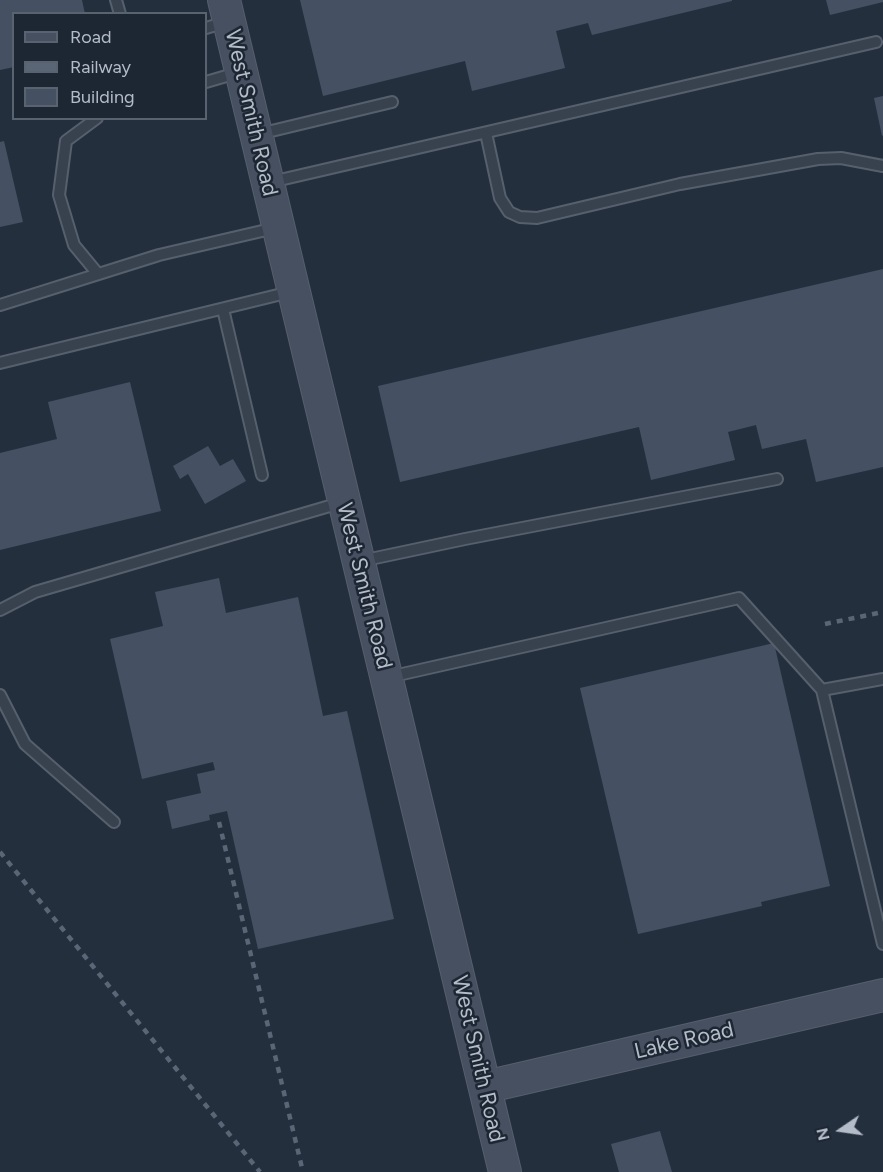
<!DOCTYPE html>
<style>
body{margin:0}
#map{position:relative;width:883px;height:1172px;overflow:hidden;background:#242f3e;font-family:Figtree,sans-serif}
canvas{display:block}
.legend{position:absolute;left:12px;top:12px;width:195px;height:108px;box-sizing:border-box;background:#1d2633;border:2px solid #59626f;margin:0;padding:8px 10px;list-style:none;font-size:18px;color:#b4bcc9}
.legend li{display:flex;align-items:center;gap:12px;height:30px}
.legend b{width:30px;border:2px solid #59626f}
.north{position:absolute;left:811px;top:1100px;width:60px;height:60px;-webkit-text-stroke:4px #1d2633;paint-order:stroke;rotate:257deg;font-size:16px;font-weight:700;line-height:24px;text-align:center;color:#b4bcc9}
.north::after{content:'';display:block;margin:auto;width:21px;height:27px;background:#b4bcc9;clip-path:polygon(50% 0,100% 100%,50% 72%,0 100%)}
</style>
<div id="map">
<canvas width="883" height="1172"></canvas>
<ul class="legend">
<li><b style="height:8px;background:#465061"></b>Road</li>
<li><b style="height:8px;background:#5a6575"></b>Railway</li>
<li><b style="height:16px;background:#455162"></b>Building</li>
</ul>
<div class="north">N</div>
</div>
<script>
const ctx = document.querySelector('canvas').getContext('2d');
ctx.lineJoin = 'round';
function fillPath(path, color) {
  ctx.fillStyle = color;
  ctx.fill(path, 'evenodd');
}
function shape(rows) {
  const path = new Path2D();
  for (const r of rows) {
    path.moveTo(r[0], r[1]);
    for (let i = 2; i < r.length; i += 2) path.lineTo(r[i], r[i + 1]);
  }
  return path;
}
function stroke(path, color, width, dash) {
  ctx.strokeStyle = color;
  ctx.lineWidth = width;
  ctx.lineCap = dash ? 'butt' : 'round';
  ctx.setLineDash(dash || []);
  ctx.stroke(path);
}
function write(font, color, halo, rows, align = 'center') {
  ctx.font = font + ' Figtree,sans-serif';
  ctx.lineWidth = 5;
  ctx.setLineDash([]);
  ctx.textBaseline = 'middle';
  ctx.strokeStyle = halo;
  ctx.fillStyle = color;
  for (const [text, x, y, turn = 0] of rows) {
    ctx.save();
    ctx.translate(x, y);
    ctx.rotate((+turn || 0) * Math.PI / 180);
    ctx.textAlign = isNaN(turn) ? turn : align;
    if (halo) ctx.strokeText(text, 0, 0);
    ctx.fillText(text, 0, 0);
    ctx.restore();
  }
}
fillPath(shape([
 [0,0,82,0,85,14,14,14,14,67,0,70],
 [300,0,732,0,732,1,592,35,588,23,556,31,565,68,472,91,465,61,323,96],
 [826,0,883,0,883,2,830,15],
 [883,96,883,135,882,136,874,98],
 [4,141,23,222,0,227,0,142],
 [883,269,883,467,816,482,806,439,762,449,756,425,728,432,735,460,651,480,639,427,400,482,378,386],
 [130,382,161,511,0,550,0,453,57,439,48,402],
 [208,446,220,466,233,459,246,481,205,504,188,474,180,479,173,466],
 [219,578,226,613,298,597,323,716,347,711,394,919,258,949,227,811,209,815,210,820,172,829,166,801,201,793,197,774,215,770,213,762,142,779,110,639,163,626,155,592],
 [774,643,830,886,761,902,762,906,638,934,580,688],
 [660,1131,672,1172,619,1172,611,1144]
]), '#455162');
const lane = shape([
 [116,0,120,14],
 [206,28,226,22],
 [206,82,240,72],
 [97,118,66,141,59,195,74,245,98,274],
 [486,133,500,198,509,212,520,217,537,218,680,184,818,159,841,158,883,166],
 [259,134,392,102],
 [271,182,876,42],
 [0,305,159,255,275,228],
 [223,309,262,475],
 [0,363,290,292],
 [361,561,465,539,777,479],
 [0,610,35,592,340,503],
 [389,677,739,598,822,690,883,679],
 [822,690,883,944],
 [0,695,25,744,114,822]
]);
const secondary = shape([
 [224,0,505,1172],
 [485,1087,883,995]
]);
stroke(lane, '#565f6c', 14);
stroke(secondary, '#565f6c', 34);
stroke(lane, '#38414e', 10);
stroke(secondary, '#465061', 32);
stroke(shape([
 [825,624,883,612],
 [219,822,303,1172],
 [0,852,260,1172]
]), '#5a6575', 4.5, [6, 6]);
write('22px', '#b4bcc9', '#1d2633', [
 ["West Smith Road",251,113,77],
 ["West Smith Road",364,586,76],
 ["Lake Road",684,1041,-13],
 ["West Smith Road",478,1059,77]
]);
</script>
